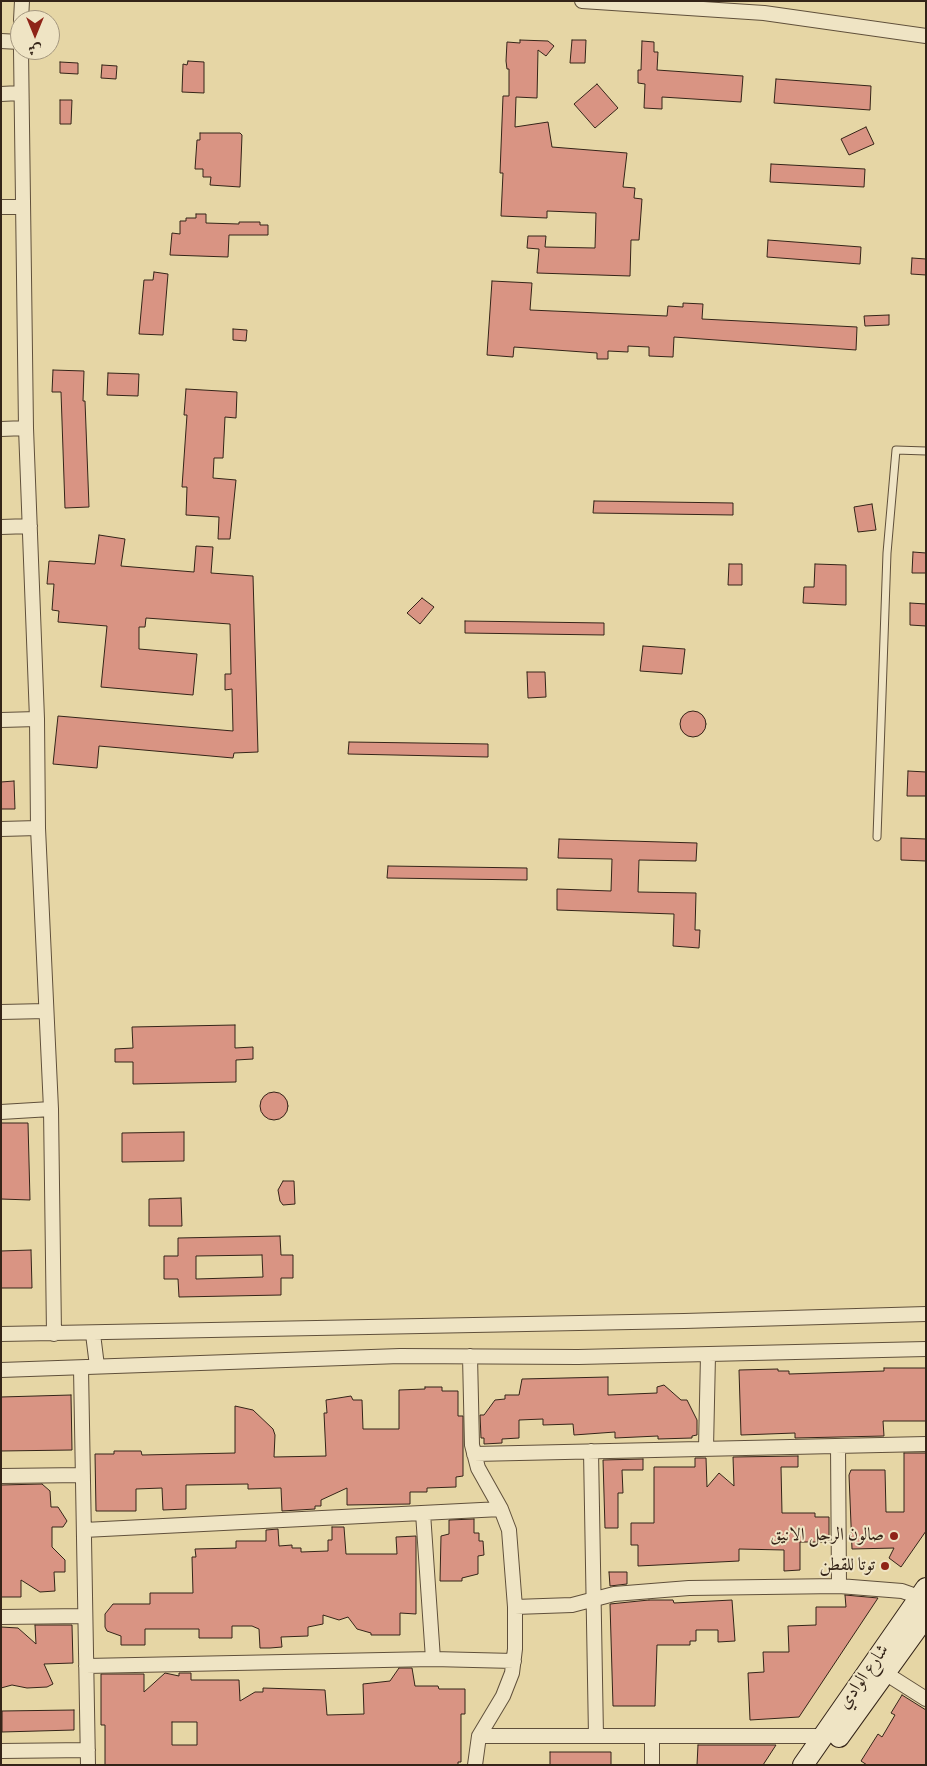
<!DOCTYPE html>
<meta charset="utf-8">
<style>
body{margin:0}
#map{position:relative;width:927px;height:1766px;overflow:hidden;background:#e6d6a5;font-family:"Libre Bodoni",Amiri,serif}
canvas{display:block}
.frame{position:absolute;inset:0;border:2px solid #342418;pointer-events:none}
.north{position:absolute;left:10px;top:10px;width:50px;height:50px;box-sizing:border-box;background:#efe4c4;border:1px solid #a4977f;border-radius:50%;rotate:180deg;font-size:14px;font-weight:700;line-height:20px;text-align:center;color:#342418}
.north::after{content:'';display:block;margin:auto;width:18px;height:22px;background:#8f2418;clip-path:polygon(50% 0,100% 100%,50% 72%,0 100%)}
</style>
<div id="map">
<canvas width="927" height="1766"></canvas>
<div class="frame"></div>
<div class="north">ش</div>
</div>
<script>
const ctx = document.querySelector('canvas').getContext('2d');
ctx.lineJoin = 'round';
function fillPath(path, color) {
  ctx.fillStyle = color;
  ctx.fill(path, 'evenodd');
}
function shape(rows) {
  const path = new Path2D();
  for (const r of rows) {
    if (r.length === 3) {
      path.moveTo(r[0] + r[2], r[1]);
      path.arc(r[0], r[1], r[2], 0, 2 * Math.PI);
      continue;
    }
    path.moveTo(r[0], r[1]);
    for (let i = 2; i < r.length; i += 2) path.lineTo(r[i], r[i + 1]);
  }
  return path;
}
function stroke(path, color, width, dash) {
  ctx.strokeStyle = color;
  ctx.lineWidth = width;
  ctx.lineCap = dash ? 'butt' : 'round';
  ctx.setLineDash(dash || []);
  ctx.stroke(path);
}
function write(font, color, halo, rows, align = 'center') {
  ctx.font = font + ' "Libre Bodoni",Amiri,serif';
  ctx.lineWidth = 4;
  ctx.setLineDash([]);
  ctx.textBaseline = 'middle';
  ctx.strokeStyle = halo;
  ctx.fillStyle = color;
  for (const [text, x, y, turn = 0] of rows) {
    ctx.save();
    ctx.translate(x, y);
    ctx.rotate((+turn || 0) * Math.PI / 180);
    ctx.textAlign = isNaN(turn) ? turn : align;
    if (halo) ctx.strokeText(text, 0, 0);
    ctx.fillText(text, 0, 0);
    ctx.restore();
  }
}
const building = shape([
 [520,40,548,41,554,46,546,56,538,50,537,98,516,97,515,127,548,122,552,147,627,153,623,187,635,188,634,198,642,199,639,240,631,240,630,276,537,273,539,249,527,248,528,236,546,236,545,247,595,248,596,213,547,211,547,218,501,216,503,173,500,173,503,96,509,96,509,69,507,69,506,61,507,42,520,43,520,40],
 [572,40,586,40,585,63,570,63,572,40],
 [642,41,654,42,654,52,658,52,657,70,743,76,741,102,662,97,662,109,644,108,645,84,638,83,638,70,641,70,642,41],
 [188,61,204,62,204,93,182,92,183,64,187,65,188,61],
 [60,62,78,63,78,74,60,73,60,62],
 [102,65,117,66,116,79,101,78,102,65],
 [776,79,871,86,870,110,774,103,776,79],
 [597,84,618,108,595,128,574,104,597,84],
 [60,100,72,100,71,124,60,124,60,100],
 [866,127,874,144,849,155,841,139,866,127],
 [200,133,240,133,242,135,240,187,210,185,211,177,203,177,203,169,195,169,197,140,200,140,200,133],
 [771,164,865,169,864,187,770,182,771,164],
 [196,214,206,214,206,223,239,224,239,222,260,222,260,225,268,225,268,235,229,235,228,257,170,255,172,233,180,234,180,221,186,221,186,218,196,218,196,214],
 [768,240,861,247,860,264,767,257,768,240],
 [912,258,926,259,926,275,911,274,912,258],
 [154,272,168,274,163,335,139,334,144,280,153,280,154,272],
 [492,281,532,283,530,310,667,316,668,306,683,307,683,303,703,304,702,319,857,327,856,350,674,337,673,357,649,356,649,347,628,346,628,352,608,351,608,359,597,359,597,353,514,347,513,357,487,355,492,281],
 [889,315,889,325,865,326,864,316,889,315],
 [233,329,247,330,246,341,233,340,233,329],
 [53,370,84,371,83,401,85,401,89,507,65,508,61,392,52,392,53,370],
 [108,373,139,374,138,396,107,395,108,373],
 [186,389,237,392,236,418,225,417,223,458,214,458,213,478,236,480,230,539,218,539,219,517,186,515,187,487,182,487,187,415,184,415,186,389],
 [594,501,733,503,733,515,593,513,594,501],
 [872,504,876,530,858,532,854,507,872,504],
 [99,535,125,539,121,566,194,572,196,546,213,547,211,573,253,576,258,752,234,753,233,758,99,746,97,768,53,764,58,716,233,731,232,689,225,690,225,674,231,674,230,624,146,618,145,627,139,627,139,649,197,654,193,695,101,687,107,626,58,622,59,611,52,610,54,584,47,584,49,561,95,564,99,535],
 [913,552,926,553,926,573,912,573,913,552],
 [729,564,742,564,742,585,728,585,729,564],
 [815,564,846,565,846,605,803,603,804,587,814,587,815,564],
 [422,598,434,607,420,624,407,613,422,598],
 [910,603,926,604,926,626,910,625,910,603],
 [465,621,604,623,604,635,465,633,465,621],
 [643,646,685,649,682,674,640,671,643,646],
 [527,672,545,672,546,697,528,698,527,672],
 [693,724,13],
 [349,742,488,744,488,757,348,754,349,742],
 [908,771,926,772,926,796,907,796,908,771],
 [14,781,15,809,1,809,1,782,14,781],
 [901,838,926,839,926,861,901,860,901,838],
 [559,839,697,843,696,861,639,860,638,892,696,893,695,930,700,930,699,948,673,946,674,914,557,910,557,889,611,891,612,859,558,858,559,839],
 [388,866,527,868,527,880,387,878,388,866],
 [235,1025,235,1048,253,1047,253,1059,236,1060,236,1082,133,1084,133,1062,115,1062,115,1049,133,1048,132,1027,235,1025],
 [274,1106,14],
 [1,1123,28,1123,30,1200,1,1199,1,1123],
 [184,1132,184,1161,122,1162,122,1133,184,1132],
 [283,1181,294,1181,295,1204,283,1205,280,1201,278,1190,283,1181],
 [181,1198,182,1226,149,1226,149,1199,181,1198],
 [280,1236,281,1255,293,1255,293,1278,281,1278,281,1295,179,1297,178,1279,164,1279,164,1256,178,1256,178,1238,280,1236],
 [262,1255,263,1277,196,1279,196,1256,262,1255],
 [31,1250,32,1288,1,1288,1,1251,31,1250],
 [884,1368,926,1368,926,1421,883,1421,884,1436,795,1438,795,1433,741,1435,739,1370,778,1369,778,1371,789,1371,789,1374,884,1371,884,1368],
 [608,1377,608,1395,657,1393,657,1387,664,1385,681,1400,687,1400,697,1420,697,1435,692,1436,692,1438,658,1439,658,1436,615,1438,615,1432,574,1435,573,1424,543,1425,543,1419,519,1420,519,1438,502,1439,502,1443,484,1444,484,1438,481,1438,480,1415,484,1415,495,1400,505,1399,505,1395,519,1395,522,1379,608,1377],
 [425,1387,442,1387,442,1391,458,1391,458,1416,463,1416,463,1476,456,1477,456,1487,427,1488,427,1492,410,1492,410,1504,347,1505,347,1488,321,1500,321,1506,315,1506,315,1509,282,1511,281,1488,248,1489,248,1484,186,1485,186,1509,163,1510,162,1488,136,1489,136,1511,96,1511,95,1454,114,1454,114,1451,141,1451,142,1455,235,1453,235,1406,253,1410,273,1429,275,1435,274,1457,326,1456,324,1413,327,1413,326,1400,351,1396,353,1400,362,1400,363,1429,399,1429,399,1390,425,1389,425,1387],
 [71,1395,72,1450,1,1451,1,1397,71,1395],
 [904,1453,926,1453,926,1531,901,1567,889,1558,894,1548,852,1549,849,1475,851,1470,885,1470,886,1512,904,1512,904,1453],
 [798,1456,798,1467,781,1467,782,1513,815,1513,815,1517,829,1517,829,1542,800,1542,800,1570,784,1571,784,1550,739,1549,739,1561,638,1566,638,1545,631,1545,631,1523,654,1523,654,1467,695,1467,695,1458,706,1458,707,1487,719,1473,734,1486,733,1457,798,1456],
 [643,1459,643,1470,622,1470,623,1493,618,1493,618,1528,605,1528,603,1460,643,1459],
 [42,1484,50,1491,51,1507,58,1507,67,1521,63,1527,52,1527,52,1547,65,1560,65,1572,54,1572,55,1591,40,1592,21,1580,21,1597,1,1597,1,1485,42,1484],
 [474,1519,474,1533,479,1533,479,1541,483,1541,484,1555,478,1556,478,1574,462,1578,462,1581,440,1581,441,1536,449,1534,449,1520,474,1519],
 [332,1527,344,1527,346,1554,397,1554,396,1537,416,1536,416,1614,400,1613,400,1635,371,1635,371,1633,357,1629,348,1617,339,1620,323,1615,323,1624,308,1627,308,1636,281,1637,282,1647,270,1648,260,1648,259,1629,252,1626,232,1626,232,1638,199,1638,199,1629,145,1629,145,1645,121,1645,121,1636,107,1631,105,1627,105,1614,113,1604,150,1604,150,1593,193,1593,192,1557,196,1557,195,1549,236,1548,236,1541,266,1541,266,1530,278,1529,279,1546,292,1545,292,1548,301,1548,301,1552,328,1551,328,1540,332,1540,332,1527],
 [609,1572,627,1572,627,1584,610,1586,609,1572],
 [845,1595,878,1598,799,1717,750,1720,748,1673,764,1672,763,1652,789,1652,788,1626,816,1625,816,1607,846,1607,845,1595],
 [649,1600,673,1600,674,1603,732,1600,735,1641,718,1642,718,1630,696,1630,696,1641,690,1641,690,1645,657,1645,655,1706,613,1706,610,1604,649,1600],
 [35,1625,72,1625,73,1663,44,1664,53,1684,47,1687,27,1688,12,1685,1,1688,1,1627,18,1628,36,1644,35,1625],
 [399,1668,412,1668,415,1686,438,1686,439,1689,465,1689,465,1714,461,1714,461,1762,458,1762,458,1765,105,1765,105,1725,101,1725,101,1674,144,1674,144,1692,165,1673,179,1676,179,1673,191,1673,191,1680,239,1680,240,1701,255,1692,263,1692,263,1688,325,1690,327,1715,364,1714,363,1684,390,1681,399,1668],
 [172,1722,197,1722,197,1745,172,1745,172,1722],
 [902,1695,926,1710,926,1765,867,1765,861,1761,878,1734,882,1737,895,1715,891,1713,902,1695],
 [74,1710,74,1730,2,1732,2,1711,74,1710],
 [698,1745,776,1745,763,1765,697,1765,698,1745],
 [550,1752,611,1752,611,1765,550,1765,550,1752]
]);
fillPath(building, '#d99483');
stroke(building, '#342418', 1);
const lane = shape([
 [877,837,887,553,896,450,926,451]
]);
const street = shape([
 [582,1,764,13,926,36],
 [21,20,22,1],
 [1,41,20,42],
 [21,50,26,428,37,719,38,828,51,1109,54,1334],
 [1,94,20,93],
 [1,207,22,207],
 [1,429,26,428],
 [1,527,30,526],
 [1,720,37,719],
 [1,829,38,828],
 [1,1012,46,1011],
 [1,1112,51,1109],
 [1,1334,684,1321,926,1314],
 [93,1334,97,1366],
 [470,1356,472,1445,478,1468,501,1509,509,1530,515,1607,515,1649,512,1673,503,1696,479,1736,475,1765],
 [81,1368,88,1765],
 [1,1370,400,1356,578,1357,926,1349],
 [838,1446,839,1586],
 [706,1448,708,1355],
 [591,1451,596,1736],
 [474,1454,926,1444],
 [1,1476,83,1475],
 [423,1513,433,1659],
 [84,1530,501,1509],
 [515,1607,572,1605,614,1594,689,1588,839,1586,902,1591,919,1597],
 [1,1617,85,1616],
 [86,1666,433,1659,514,1661],
 [885,1673,926,1699],
 [479,1736,823,1736],
 [1,1751,88,1750],
 [652,1765,652,1736]
]);
const secondary = shape([
 [839,1737,926,1616],
 [803,1765,926,1588]
]);
stroke(lane, '#60503b', 9);
stroke(street, '#60503b', 16);
stroke(secondary, '#342418', 22);
stroke(lane, '#efe4c4', 7);
stroke(street, '#efe4c4', 14);
stroke(secondary, '#efe4c4', 20);
for (const [x, y, r, color] of [
 [894,1536,5,"#8f2418"],
 [885,1566,5,"#8f2418"]
]) {
  const dot = new Path2D();
  dot.arc(x, y, r, 0, 2 * Math.PI);
  ctx.fillStyle = color;
  ctx.fill(dot);
  stroke(dot, '#efe4c4', 2);
}
write('18px', '#342418', '#efe4c4', [
 ["صالون الرجل الانيق",884,1536],
 ["توتا للقطن",875,1566]
], 'right');
write('18px', '#342418', '#efe4c4', [
 ["شارع الوادي",864,1677,-55]
]);
</script>
